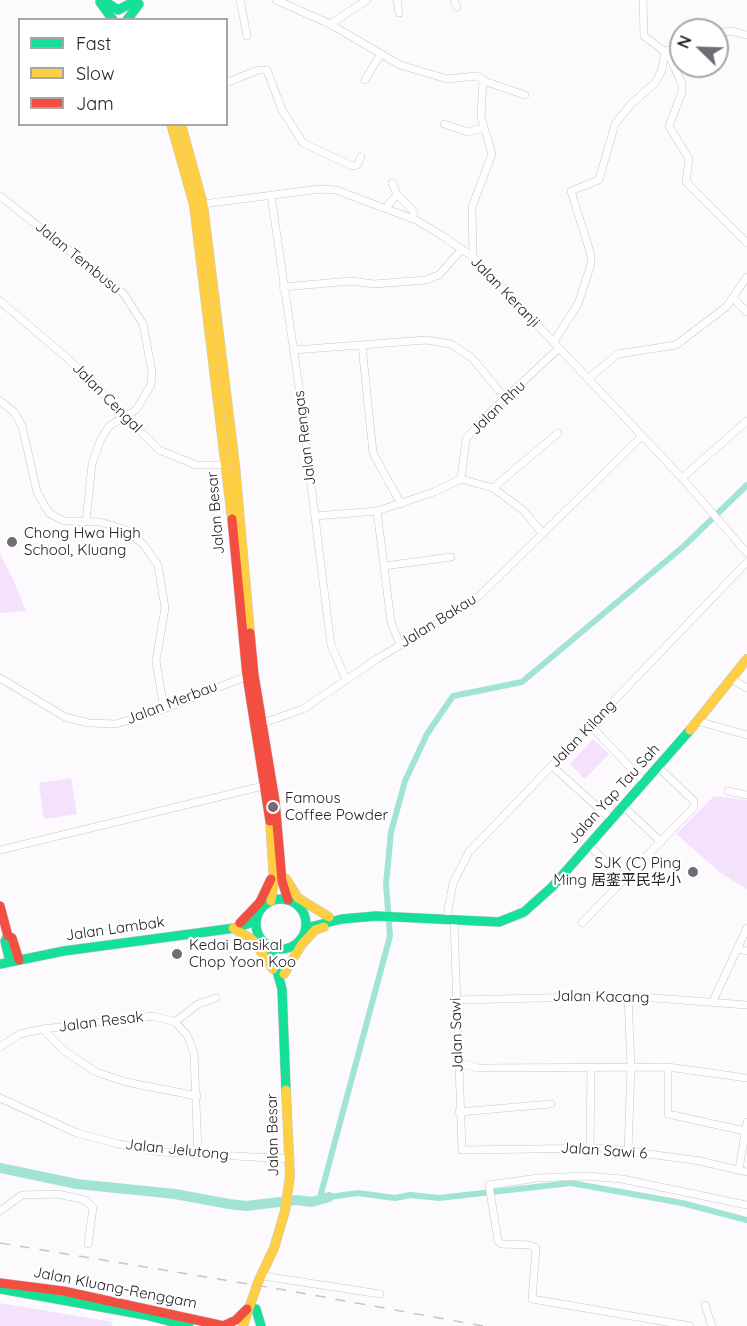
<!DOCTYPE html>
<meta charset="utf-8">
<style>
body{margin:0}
#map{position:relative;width:747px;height:1326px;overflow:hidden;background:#fcfafd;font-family:Quicksand,sans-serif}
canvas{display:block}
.legend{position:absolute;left:18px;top:18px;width:210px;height:108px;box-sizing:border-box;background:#fff;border:2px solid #a8a6a9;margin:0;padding:8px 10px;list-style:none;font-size:18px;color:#262029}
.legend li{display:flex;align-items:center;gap:12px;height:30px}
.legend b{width:30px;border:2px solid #a8a6a9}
.north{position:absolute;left:669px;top:18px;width:60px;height:60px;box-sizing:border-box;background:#fff;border:2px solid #a8a6a9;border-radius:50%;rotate:293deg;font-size:16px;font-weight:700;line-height:24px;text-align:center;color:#262029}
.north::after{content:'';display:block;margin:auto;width:21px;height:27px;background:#716c73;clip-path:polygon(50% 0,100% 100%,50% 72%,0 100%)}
</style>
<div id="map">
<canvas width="747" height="1326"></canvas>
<ul class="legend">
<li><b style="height:8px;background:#16e098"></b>Fast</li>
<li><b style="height:8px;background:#ffcf43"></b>Slow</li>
<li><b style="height:8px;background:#f24e42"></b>Jam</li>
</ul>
<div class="north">N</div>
</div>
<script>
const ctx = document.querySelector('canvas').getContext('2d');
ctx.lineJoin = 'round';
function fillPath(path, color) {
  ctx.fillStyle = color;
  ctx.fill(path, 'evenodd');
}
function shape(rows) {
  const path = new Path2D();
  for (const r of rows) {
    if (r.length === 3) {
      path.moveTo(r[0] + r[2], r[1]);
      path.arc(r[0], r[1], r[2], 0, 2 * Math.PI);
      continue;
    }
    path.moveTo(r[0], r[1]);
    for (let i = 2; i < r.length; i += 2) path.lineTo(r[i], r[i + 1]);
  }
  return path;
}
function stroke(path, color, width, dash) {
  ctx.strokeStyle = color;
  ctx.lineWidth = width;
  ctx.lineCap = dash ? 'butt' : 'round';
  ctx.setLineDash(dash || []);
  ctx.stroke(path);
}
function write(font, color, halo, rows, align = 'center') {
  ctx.font = font + ' Quicksand,"Noto Sans SC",sans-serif';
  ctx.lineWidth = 4.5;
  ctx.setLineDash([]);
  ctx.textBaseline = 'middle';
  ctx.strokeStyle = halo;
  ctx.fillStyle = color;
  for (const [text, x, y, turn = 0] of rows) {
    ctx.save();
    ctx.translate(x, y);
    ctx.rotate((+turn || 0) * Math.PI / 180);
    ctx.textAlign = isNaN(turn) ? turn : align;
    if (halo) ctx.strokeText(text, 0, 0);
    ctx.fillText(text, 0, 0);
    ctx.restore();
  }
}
fillPath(shape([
 [0,553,12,577,26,611,0,613],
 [593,739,609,754,585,779,570,764],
 [71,778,77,814,44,819,39,783],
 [714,796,747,800,747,889,722,874,676,834],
 [0,1303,113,1322,112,1326,0,1326]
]), '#f4e2fd');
stroke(shape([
 [329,1197,358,1193,395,1198,410,1195,439,1198,571,1183,682,1203,747,1220],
 [319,1201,390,936,386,884,391,832,405,781,427,734,453,696,522,682,684,546,747,485]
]), '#a2e4d4', 6);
stroke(shape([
 [0,1168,77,1184,175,1194,229,1204,246,1206,296,1200,312,1202,329,1197]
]), '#a2e4d4', 10);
const street = shape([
 [240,0,247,36],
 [276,0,330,24,400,65,447,79,477,76,483,79,481,117,492,154,472,207,473,257],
 [397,0,399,13],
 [454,0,457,7],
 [643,0,644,36,669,55,682,84,682,92,669,126,689,159,686,182,747,243],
 [330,24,367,0],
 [717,33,731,31,747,35],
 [665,51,681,46],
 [365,80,380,55],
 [484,81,525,95],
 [226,83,258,70,267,70,282,110,303,143,352,166,357,165,361,157],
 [444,124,468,132,483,128],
 [392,183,397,194,414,212,412,218],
 [271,195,298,380,331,645,346,679],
 [0,196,124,294,143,324,152,372,151,385,136,410,109,426,101,439,92,464,86,521],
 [203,204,320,189,336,190,416,220,441,235,473,257,682,478,747,553],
 [386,208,397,194],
 [283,287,351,281,374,284,426,280,439,275,462,249],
 [733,298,747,312],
 [0,301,66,357,159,450,196,465,227,465],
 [553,343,578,304,591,264,591,255,571,191,599,180,615,124,631,104,655,83,662,70,665,51],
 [362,346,373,453,401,504],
 [294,350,426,340,451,344,472,358,505,398],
 [588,379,618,354,676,345,726,307,747,277],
 [0,401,14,412,22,426,37,492,49,513,64,521,100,522,124,529,143,544,158,565,165,608,156,661,164,709],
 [682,478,747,421],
 [461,479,466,439,482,420,558,349],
 [493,488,558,433],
 [377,511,391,622,400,645],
 [315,516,377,511,434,492,461,479,493,488,508,499,524,511,543,534],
 [384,566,451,557],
 [0,678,65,717,89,723,116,724,164,709,247,676],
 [731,679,747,688],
 [697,721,747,735],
 [263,723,303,709,377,659,474,601,642,436],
 [591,726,645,783],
 [552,766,612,820],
 [728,791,747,795],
 [624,807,661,842],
 [589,846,625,879],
 [0,850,263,786],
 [446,921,453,883,469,852,747,562],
 [454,921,462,1150,605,1148,700,1161,747,1172],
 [582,923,694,807,694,801,659,768],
 [737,949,747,951],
 [455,1000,628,996,747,1005],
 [713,1001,747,928],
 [175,1022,198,1004,216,998],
 [43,1029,63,1050,96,1072,126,1082,197,1096],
 [0,1047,20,1034,43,1029,153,1016,175,1022,187,1035,194,1053,198,1155],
 [459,1063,478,1068,668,1067,747,1078],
 [668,1067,668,1114,745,1131],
 [0,1098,77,1133,118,1144,161,1152,291,1159],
 [459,1112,551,1104],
 [590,1147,591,1068],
 [628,1151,631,1067,628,996],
 [739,1169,747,1122],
 [0,1211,22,1195,58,1194,85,1200,93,1208,88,1244],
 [263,1276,380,1294],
 [705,1305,712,1326],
 [690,1326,532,1299,536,1248,529,1245,502,1244,498,1241,489,1185,538,1178,586,1176,622,1179,747,1205]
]);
const fast = shape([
 [103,0,118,10,137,0],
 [100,2,113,20],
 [127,20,139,4],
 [281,924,25],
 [306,928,342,919,376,916,499,922,524,912,552,887,690,730],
 [8,936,5,941,10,962],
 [270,946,282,989,286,1090],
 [0,964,64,951,235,928,256,921],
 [0,1289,145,1315,189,1326],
 [256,1309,261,1326]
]);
const slow = shape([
 [171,124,194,205,232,519],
 [181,124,203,204,235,465,250,633],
 [690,730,747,659],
 [270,821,274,881,271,901],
 [286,879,298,898,329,917],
 [233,928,253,940,273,969],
 [284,974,302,944,315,930,324,927],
 [243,1326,258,1282,274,1248,285,1211,290,1176,286,1090]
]);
const jam = shape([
 [232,519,247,676,270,821],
 [250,633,254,675,275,801,282,881,288,900],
 [0,906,8,936,12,938,19,960],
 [240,923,260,902,271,879],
 [0,1283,63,1291,224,1326],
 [223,1326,236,1320,247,1309]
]);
stroke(street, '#cac6cc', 8);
stroke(fast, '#cac6cc', 10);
stroke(slow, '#cac6cc', 10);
stroke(jam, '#cac6cc', 10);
stroke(street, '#fffeff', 7);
stroke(fast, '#16e098', 9);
stroke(slow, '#ffcf43', 9);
stroke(jam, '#f24e42', 9);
stroke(shape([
 [0,1243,285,1290,483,1326]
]), '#c6c4c6', 1.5, [10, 10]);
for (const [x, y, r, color] of [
 [12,542,6,"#716c73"],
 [273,807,6,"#716c73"],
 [693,872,6,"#716c73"],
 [177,954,6,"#716c73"]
]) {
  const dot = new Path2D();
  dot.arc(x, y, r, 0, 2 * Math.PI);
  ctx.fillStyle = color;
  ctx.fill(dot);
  stroke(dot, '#fff', 2);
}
write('15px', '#262029', '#fff', [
 ["Jalan Tembusu",78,258,39],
 ["Jalan Keranji",505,292,46],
 ["Jalan Cengal",107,398,45],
 ["Jalan Rhu",498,408,-44],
 ["Jalan Rengas",305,438,-97],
 ["Jalan Besar",216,513,-95],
 ["Jalan Bakau",438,621,-32],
 ["Jalan Merbau",172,703,-21],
 ["Jalan Kilang",583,734,-46],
 ["Jalan Yap Tau Sah",614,794,-48],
 ["Jalan Lambak",115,929,-8],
 ["Jalan Kacang",601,997,1],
 ["Jalan Resak",101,1022,-7],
 ["Jalan Sawi",457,1035,-92],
 ["Jalan Besar",273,1135,-91],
 ["Jalan Jelutong",177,1150,6],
 ["Jalan Sawi 6",604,1151,4],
 ["Jalan Kluang-Renggam",115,1288,11]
]);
write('15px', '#262029', '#fff', [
 ["Chong Hwa High",24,533],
 ["School, Kluang",24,550],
 ["Famous",285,798],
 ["Coffee Powder",285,815],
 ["SJK (C) Ping",681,863,"right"],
 ["Ming 居銮平民华小",681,880,"right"],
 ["Kedai Basikal",189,945],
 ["Chop Yoon Koo",189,962]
], 'left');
</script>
